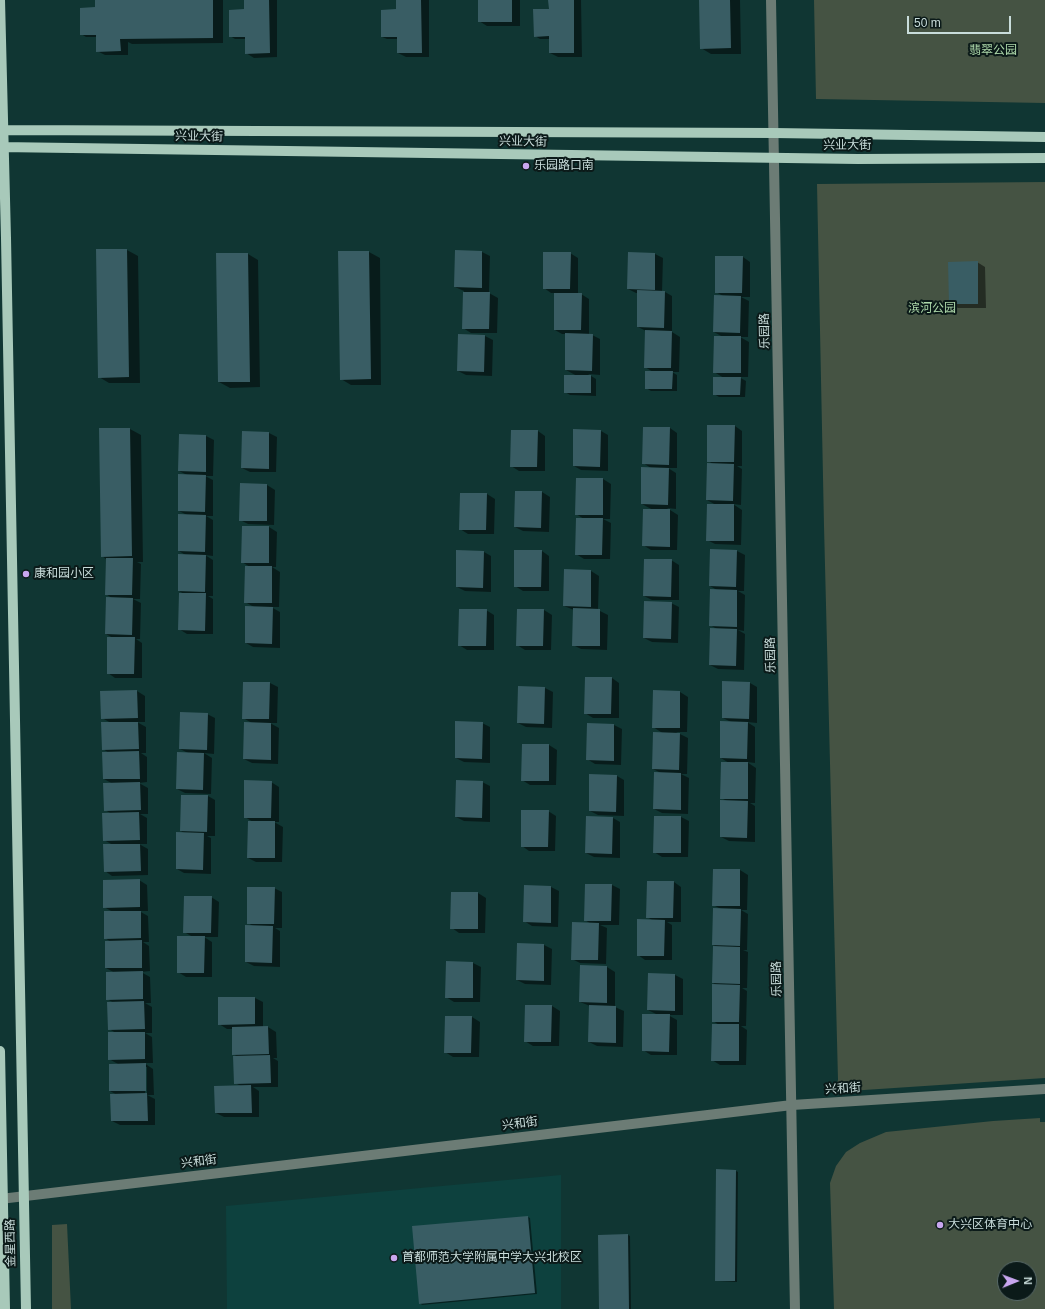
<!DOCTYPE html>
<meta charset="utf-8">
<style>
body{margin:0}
#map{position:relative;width:1045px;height:1309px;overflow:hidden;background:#103633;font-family:Helvetica,sans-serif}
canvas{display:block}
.north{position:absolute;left:997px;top:1261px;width:40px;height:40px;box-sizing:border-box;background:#0b1a19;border:1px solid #576867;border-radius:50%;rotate:89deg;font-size:11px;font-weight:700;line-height:16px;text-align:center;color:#c9dddb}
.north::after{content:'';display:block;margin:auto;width:14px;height:18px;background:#c8a6ef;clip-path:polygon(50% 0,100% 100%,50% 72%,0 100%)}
.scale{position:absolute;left:907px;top:16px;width:104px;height:18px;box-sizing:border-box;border:2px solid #c9dddb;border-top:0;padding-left:5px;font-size:12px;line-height:14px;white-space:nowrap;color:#c9dddb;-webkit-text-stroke:3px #0b1a19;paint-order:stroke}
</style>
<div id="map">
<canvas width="1045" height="1309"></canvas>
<div class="north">N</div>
<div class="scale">50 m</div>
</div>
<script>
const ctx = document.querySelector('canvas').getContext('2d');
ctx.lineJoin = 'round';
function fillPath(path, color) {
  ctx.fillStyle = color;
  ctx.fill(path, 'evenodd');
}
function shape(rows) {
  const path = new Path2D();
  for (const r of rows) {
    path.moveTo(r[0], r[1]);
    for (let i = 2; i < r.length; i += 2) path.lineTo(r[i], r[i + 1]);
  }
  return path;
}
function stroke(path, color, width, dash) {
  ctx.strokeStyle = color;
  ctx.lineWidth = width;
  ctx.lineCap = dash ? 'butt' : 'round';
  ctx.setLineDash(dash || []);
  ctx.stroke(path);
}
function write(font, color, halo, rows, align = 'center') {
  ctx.font = font + ' Helvetica,"Noto Sans SC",sans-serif';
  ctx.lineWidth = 4;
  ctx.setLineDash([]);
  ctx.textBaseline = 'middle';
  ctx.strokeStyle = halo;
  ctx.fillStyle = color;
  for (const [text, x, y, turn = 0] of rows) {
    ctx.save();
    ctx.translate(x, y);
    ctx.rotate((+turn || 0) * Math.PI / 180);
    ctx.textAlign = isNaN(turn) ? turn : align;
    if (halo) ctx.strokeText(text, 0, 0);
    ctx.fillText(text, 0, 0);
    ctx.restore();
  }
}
fillPath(shape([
 [561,1175,561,1309,227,1309,226,1206]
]), '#0d413e');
fillPath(shape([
 [814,0,1045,0,1045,103,816,99],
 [1045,182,1045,1078,834,1092,838,1080,824,526,817,184],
 [1040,1118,1040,1122,1045,1122,1045,1309,834,1309,830,1183,836,1166,846,1152,860,1143,886,1132,993,1121],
 [1005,1269,1029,1269,1029,1293,1005,1293],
 [67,1224,71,1309,52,1309,52,1225]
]), '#455343');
fillPath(shape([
 [96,0,223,0,223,43,132,44,128,42,128,55,105,55,97,51,97,37,86,37,81,34,96,8],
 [245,0,277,0,277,57,254,58,246,53,246,39,235,39,230,36,245,10],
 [397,0,429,0,429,57,406,57,398,53,398,39,387,39,382,37,397,10],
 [479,0,520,0,520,26,487,26,479,21],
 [549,0,581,0,582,57,558,57,550,53,550,39,540,39,535,36,550,10],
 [700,0,740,0,741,54,711,54,701,48],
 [97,250,127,250,138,256,140,383,109,383,99,377],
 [456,251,482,252,490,256,489,293,498,298,497,333,471,333,463,328,464,291,455,287],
 [339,252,369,252,380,258,381,385,351,385,341,379],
 [570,253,578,258,578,294,581,294,589,299,589,335,592,335,600,339,600,375,588,374,596,379,596,396,570,395,565,392,577,376,566,370,566,334,562,334,555,330,555,293,551,293,544,288],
 [248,254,258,260,260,387,230,388,219,382],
 [655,254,663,258,662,292,665,292,672,296,672,332,680,337,679,372,672,372,677,375,677,391,651,391,646,388,653,372,645,367,646,331,638,327,638,293,636,293,628,289],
 [743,257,750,262,750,297,741,297,749,301,748,337,740,337,749,342,748,377,739,377,746,381,745,397,719,397,714,394,724,378,714,372,723,337,714,332,723,296,716,292],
 [977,262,985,267,986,308,958,308,950,303],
 [485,336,493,340,492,376,466,375,458,371],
 [735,426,742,431,742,466,737,466,742,469,741,505,733,504,742,510,741,545,715,544,707,540,716,505,707,500,713,464,708,461],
 [670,428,677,433,677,468,668,468,676,473,676,509,667,508,678,515,677,550,651,550,643,545,653,510,642,504,651,468,643,463],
 [100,429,130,429,141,435,143,562,137,562,141,564,140,599,133,599,141,603,140,639,136,639,142,643,142,678,115,678,108,673,113,638,106,634,113,599,106,594,106,559,102,556],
 [538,431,545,436,545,471,519,471,511,466],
 [601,431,608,435,608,471,581,470,574,466],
 [243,432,269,433,277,437,276,472,250,472,242,468],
 [180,435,206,436,214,440,213,476,205,476,213,480,213,516,206,516,213,520,213,556,205,555,213,560,213,596,208,596,213,599,213,634,187,634,179,629,184,594,179,591,187,556,179,551,187,515,179,511,187,475,179,471],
 [577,479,603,479,611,484,610,519,603,519,611,523,610,559,584,559,576,554,584,519,576,514],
 [241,484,267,485,275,490,274,525,248,524,240,520],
 [542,492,550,497,549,532,523,531,515,527],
 [487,494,495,499,494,534,468,534,460,529],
 [243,527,269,527,277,532,276,567,272,567,280,572,279,607,271,607,280,612,280,648,253,647,246,643,254,607,245,602,250,567,242,562],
 [542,551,549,556,549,591,523,591,515,586],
 [737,551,745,555,744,591,738,591,745,595,744,631,738,630,745,634,744,670,718,669,710,665,717,629,710,625,717,590,710,586],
 [484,552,491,556,491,592,465,591,457,587],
 [671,560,679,565,679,600,652,600,644,596],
 [591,571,599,576,598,610,608,615,607,650,581,649,573,645,574,610,564,606],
 [671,603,679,607,678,643,652,642,644,638],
 [486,610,494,615,494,650,467,650,459,645],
 [544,610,552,615,551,650,525,650,517,645],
 [612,678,619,683,619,718,593,718,585,713],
 [270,683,278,687,277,723,270,723,279,728,278,764,252,763,244,759,252,723,243,718],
 [750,683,757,687,757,723,747,722,755,727,755,763,747,762,756,768,755,803,750,803,755,806,755,842,729,841,721,837,727,801,721,798,729,763,721,758,731,722,723,718],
 [545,688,553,692,552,728,526,727,518,723],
 [137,691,145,696,145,722,137,722,146,727,146,753,141,753,147,757,147,782,139,783,148,788,148,814,140,814,147,818,147,844,139,844,148,849,148,875,112,876,105,871,113,845,104,840,112,814,105,810,113,784,104,779,109,753,103,749,111,723,102,718,101,692],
 [680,692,688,697,687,732,676,732,688,738,687,774,681,774,689,778,688,814,662,813,654,809,661,773,653,769,664,734,653,727],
 [207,714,215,718,214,754,204,753,212,758,211,794,185,793,177,789,188,753,180,749],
 [482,723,490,727,490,763,464,762,456,758],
 [614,725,622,729,621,765,595,764,587,759],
 [523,745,549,745,557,750,556,785,530,785,522,780],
 [617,776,624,780,624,816,598,815,590,811],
 [271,782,279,787,279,822,274,822,283,827,282,862,256,862,248,858,253,822,245,817],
 [482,782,490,786,490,822,464,821,456,817],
 [208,796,215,800,215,836,207,836,211,838,211,874,184,873,177,869,185,834,181,831],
 [548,811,556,816,555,851,529,851,522,846],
 [655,817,681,817,689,821,688,857,662,857,654,852],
 [613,818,620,822,620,858,594,857,586,853],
 [714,870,740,870,748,875,747,910,741,910,748,914,747,950,743,950,748,952,747,988,742,988,747,991,746,1026,741,1026,747,1030,746,1065,720,1065,712,1060,719,1025,713,1021,718,986,713,983,718,947,713,945,721,909,713,905],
 [139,880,147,885,148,911,139,911,148,916,149,942,143,942,149,946,150,971,141,972,150,977,151,1003,145,1003,152,1007,152,1033,145,1033,152,1037,153,1063,144,1063,153,1069,154,1095,147,1095,155,1099,155,1125,120,1125,112,1121,117,1095,110,1091,118,1064,109,1059,116,1033,109,1029,114,1003,107,999,115,973,106,968,111,942,105,938,113,912,104,907],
 [145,1067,147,1067,147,1096,145,1096],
 [674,882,681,887,681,922,667,922,672,925,672,960,645,960,638,955,652,920,647,917],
 [612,885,620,889,619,925,600,925,607,928,606,964,580,963,572,959,591,924,585,920],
 [525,886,551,887,559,891,558,927,532,926,524,921],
 [274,888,282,892,282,928,275,928,280,931,280,967,254,966,246,962,253,926,248,923],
 [452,893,478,893,486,898,485,933,459,933,452,928],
 [211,897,219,902,218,937,204,937,212,942,212,977,186,977,178,972,193,937,184,932],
 [544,945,552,949,551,985,525,984,517,980],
 [473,963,481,967,480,1002,454,1002,446,997],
 [581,966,607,967,615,972,615,1007,624,1011,623,1047,597,1046,589,1042,590,1006,580,1002],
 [649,974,675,975,683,979,683,1015,668,1015,677,1020,677,1055,651,1055,643,1050,658,1015,648,1010],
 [255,998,263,1002,263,1028,268,1027,276,1032,277,1058,273,1058,278,1061,278,1087,253,1087,259,1091,259,1117,224,1117,216,1113,241,1086,235,1083,238,1057,233,1054,233,1029,227,1029,219,1024],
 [552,1006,560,1011,559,1046,533,1046,525,1041],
 [472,1017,480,1022,479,1057,453,1057,445,1052],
 [736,1171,738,1172,737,1282,718,1281,716,1280],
 [528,1217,530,1218,537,1294,422,1305,420,1303],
 [628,1235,630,1236,631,1309,600,1309]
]), '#0007');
fillPath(shape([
 [95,0,213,0,213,38,120,39,121,51,96,52,96,35,80,35,80,8,95,7],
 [244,0,269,0,270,53,245,54,245,37,229,37,229,10,244,9],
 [396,0,421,0,422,53,397,53,397,37,381,37,381,10,396,9],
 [478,0,512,0,512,22,478,22],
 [548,0,574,0,574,53,549,53,549,36,534,37,533,9,549,9],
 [699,0,730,0,731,48,700,49],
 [96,249,127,249,129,377,98,378],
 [455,250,482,251,482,288,454,287],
 [338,251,369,251,371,379,340,380],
 [543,252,571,252,570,289,543,289],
 [628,252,655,253,655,290,627,289],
 [216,253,248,253,250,382,218,382],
 [715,256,743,256,742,293,715,293],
 [978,261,978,304,949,304,948,262],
 [637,290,665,291,664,328,637,327],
 [463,292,490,292,489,329,462,329],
 [554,293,582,293,581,330,554,330],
 [714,295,741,296,740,333,713,332],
 [645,330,672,331,671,368,644,368],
 [565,333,593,334,592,371,565,370],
 [458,334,485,335,484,372,457,371],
 [714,336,741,336,741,373,713,373],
 [645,371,673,371,672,389,645,389],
 [564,375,591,375,591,393,564,393],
 [713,377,741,377,740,395,713,395],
 [707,425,735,425,734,462,707,462],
 [643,427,670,427,669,465,642,464],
 [99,428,130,428,132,556,101,557],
 [573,429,601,430,600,467,573,466],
 [511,430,538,430,537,467,510,467],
 [242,431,269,432,269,469,241,468],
 [179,434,206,435,206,472,178,471],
 [707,463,734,464,733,501,706,500],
 [641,467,669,468,668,505,641,504],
 [178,474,206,475,205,512,178,511],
 [576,478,603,478,603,515,575,515],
 [240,483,267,484,267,521,239,521],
 [515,491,542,491,541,528,514,527],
 [460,493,487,493,486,530,459,530],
 [707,504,734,504,734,541,706,541],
 [643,509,670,509,670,547,642,546],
 [178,514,206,515,205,552,178,551],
 [576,518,603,518,602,555,575,555],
 [242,526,269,526,269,563,241,563],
 [710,549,737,550,736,587,709,586],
 [456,550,484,551,483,588,456,587],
 [514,550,542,550,541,587,514,587],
 [178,554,206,555,205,592,178,591],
 [106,558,133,558,132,595,105,595],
 [644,559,672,559,671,597,643,596],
 [245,566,272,566,272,603,244,603],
 [564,569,591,570,591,607,563,606],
 [710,589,737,590,737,627,709,626],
 [179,593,206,593,205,631,178,630],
 [106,597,133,598,132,635,105,634],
 [644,601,672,602,671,639,643,638],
 [245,606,273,607,272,644,245,643],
 [573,608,600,609,600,646,572,646],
 [459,609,487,609,486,646,458,646],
 [517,609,544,609,543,646,516,646],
 [710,628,737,629,736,666,709,665],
 [107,637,135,637,134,674,107,674],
 [585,677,612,677,611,714,584,714],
 [722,681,750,682,749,719,722,718],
 [243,682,270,682,269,719,242,719],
 [518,686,545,687,544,724,517,723],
 [137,690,138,718,101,719,100,691],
 [653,690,680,691,680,728,652,728],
 [180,712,208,713,207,750,179,749],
 [455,721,483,722,482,759,455,758],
 [720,721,748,722,747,759,720,758],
 [101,722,138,722,139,749,102,750],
 [244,722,271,723,271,760,243,759],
 [587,723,614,724,614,761,586,760],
 [653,732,680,733,679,770,652,769],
 [522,744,549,744,549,781,521,781],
 [139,751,140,779,103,779,102,752],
 [177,752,204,753,203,790,176,789],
 [721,762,748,762,748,799,720,799],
 [654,772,681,773,681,810,653,809],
 [589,774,617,775,616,812,589,811],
 [244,780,272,781,271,818,244,818],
 [456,780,483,781,482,818,455,817],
 [140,782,141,810,104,811,103,783],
 [181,795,208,795,207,832,180,831],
 [720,800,748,801,747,838,720,837],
 [521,810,549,810,548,847,521,847],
 [139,812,140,840,103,841,102,813],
 [586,816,613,817,612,854,585,853],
 [654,816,681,816,681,853,653,853],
 [248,821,275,821,275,858,247,858],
 [176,832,204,833,203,870,176,869],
 [103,844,140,844,141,871,104,872],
 [713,869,740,869,740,906,712,906],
 [140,879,140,907,103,908,103,880],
 [647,881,674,881,673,918,646,918],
 [585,884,612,884,611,921,584,921],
 [524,885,551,886,551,923,523,922],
 [247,887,275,887,274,924,247,924],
 [451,892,478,892,478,929,450,929],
 [184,896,212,896,211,933,183,933],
 [713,908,741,909,740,946,712,945],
 [104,911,141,911,141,938,104,939],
 [637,919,665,920,664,956,637,956],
 [572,922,599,923,598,960,571,960],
 [245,925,273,926,272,963,245,962],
 [177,936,205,936,204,973,177,973],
 [142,940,142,968,105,968,105,941],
 [517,943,544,944,544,981,516,980],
 [713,946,740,947,740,984,712,983],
 [446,961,473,962,473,998,445,998],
 [580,965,607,966,607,1003,579,1002],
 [143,971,143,999,106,1000,106,972],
 [648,973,675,974,675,1011,647,1010],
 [712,984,740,985,739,1022,712,1022],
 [218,997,255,997,255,1024,218,1025],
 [144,1001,145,1029,108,1030,107,1002],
 [525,1005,552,1005,551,1042,524,1042],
 [589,1005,616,1006,616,1043,588,1042],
 [642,1014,670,1014,669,1052,642,1051],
 [445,1016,472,1016,471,1053,444,1053],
 [712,1024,739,1024,739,1061,711,1061],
 [268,1026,269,1054,232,1055,232,1027],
 [108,1032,145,1032,145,1059,108,1060],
 [270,1055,271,1083,234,1084,233,1056],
 [146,1063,146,1091,109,1091,109,1064],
 [251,1085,252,1113,215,1113,214,1086],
 [147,1093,148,1121,111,1121,110,1094],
 [716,1169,736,1170,735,1281,715,1281],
 [528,1216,535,1293,419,1304,412,1226],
 [628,1234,629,1309,599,1309,598,1235]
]), '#395d64');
stroke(shape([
 [771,0,795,1309],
 [0,1199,792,1105,1045,1089]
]), '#6c7c75', 10);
stroke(shape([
 [0,0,6,238,26,1309],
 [0,130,774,133,1045,137],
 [0,147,858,159,1045,158],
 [0,1051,5,1309]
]), '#a8c9ba', 10);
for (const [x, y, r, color] of [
 [526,166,4,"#c8a6ef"],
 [26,574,4,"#c8a6ef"],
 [940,1225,4,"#c8a6ef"],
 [394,1258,4,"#c8a6ef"]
]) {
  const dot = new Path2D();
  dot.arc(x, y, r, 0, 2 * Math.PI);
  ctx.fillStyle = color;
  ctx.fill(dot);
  stroke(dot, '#0b1a19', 1.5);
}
write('12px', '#add8aa', '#0b1a19', [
 ["翡翠公园",993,51],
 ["滨河公园",932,309]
]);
write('12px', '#c9dddb', '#0b1a19', [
 ["兴业大街",199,137,1],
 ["兴业大街",523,142,1],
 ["兴业大街",847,146],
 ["乐园路",765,331,-91],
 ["乐园路",771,655,-91],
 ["乐园路",777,979,-91],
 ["兴和街",843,1089,-4],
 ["兴和街",520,1124,-7],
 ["兴和街",199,1162,-7],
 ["金星西路",11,1243,-91]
]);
write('12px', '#c9dddb', '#0b1a19', [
 ["乐园路口南",534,166],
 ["康和园小区",34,574],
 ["大兴区体育中心",948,1225],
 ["首都师范大学附属中学大兴北校区",402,1258]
], 'left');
</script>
